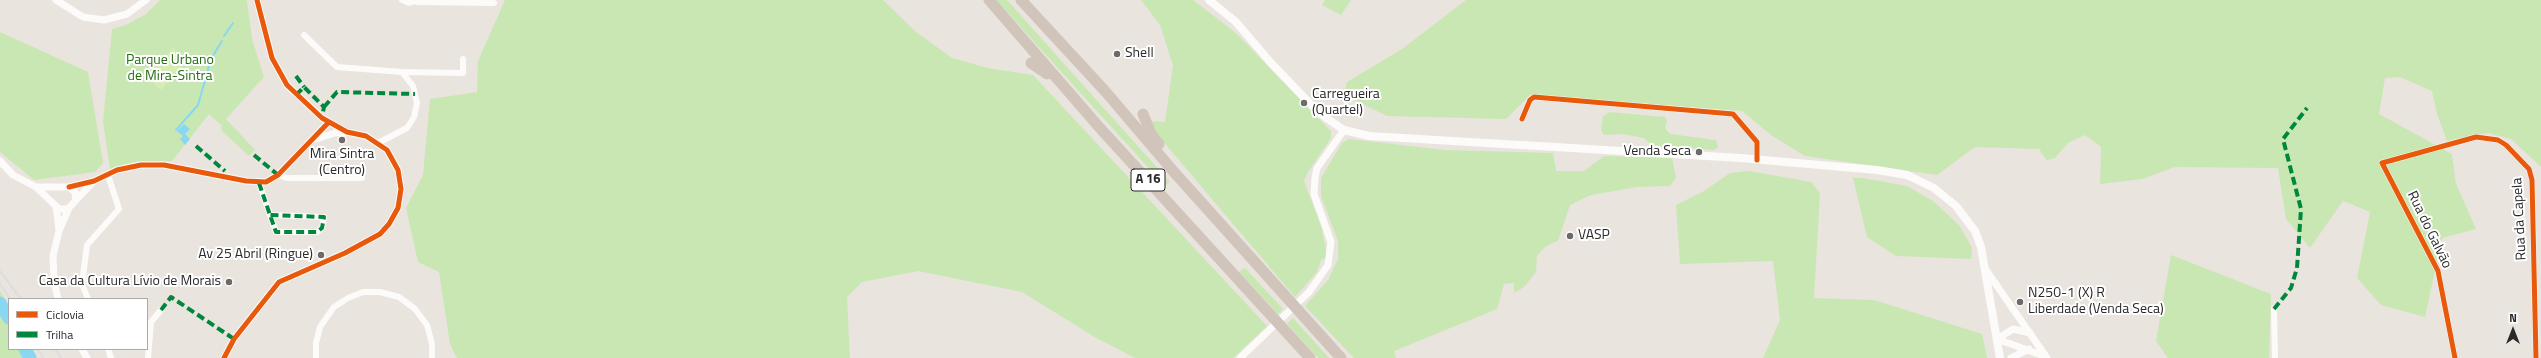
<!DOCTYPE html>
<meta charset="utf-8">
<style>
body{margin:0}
#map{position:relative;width:2541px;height:358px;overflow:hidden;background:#e9e4de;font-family:"Titillium Web",sans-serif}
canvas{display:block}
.legend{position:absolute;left:8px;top:298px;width:140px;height:52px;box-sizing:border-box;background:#fff;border:1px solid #aaa;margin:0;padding:5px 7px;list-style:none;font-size:12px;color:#2a2a2a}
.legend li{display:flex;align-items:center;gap:8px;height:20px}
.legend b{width:20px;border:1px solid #aaa}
.north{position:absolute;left:2493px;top:310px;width:40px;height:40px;-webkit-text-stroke:3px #fff;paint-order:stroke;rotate:0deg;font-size:11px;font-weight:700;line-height:16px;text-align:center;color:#2a2a2a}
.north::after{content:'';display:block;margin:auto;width:14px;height:18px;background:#2a2a2a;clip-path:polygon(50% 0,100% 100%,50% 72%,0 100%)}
</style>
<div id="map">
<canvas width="2541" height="358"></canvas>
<ul class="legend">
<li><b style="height:5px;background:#e8590c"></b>Ciclovia</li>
<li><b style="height:5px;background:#00873e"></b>Trilha</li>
</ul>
<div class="north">N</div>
</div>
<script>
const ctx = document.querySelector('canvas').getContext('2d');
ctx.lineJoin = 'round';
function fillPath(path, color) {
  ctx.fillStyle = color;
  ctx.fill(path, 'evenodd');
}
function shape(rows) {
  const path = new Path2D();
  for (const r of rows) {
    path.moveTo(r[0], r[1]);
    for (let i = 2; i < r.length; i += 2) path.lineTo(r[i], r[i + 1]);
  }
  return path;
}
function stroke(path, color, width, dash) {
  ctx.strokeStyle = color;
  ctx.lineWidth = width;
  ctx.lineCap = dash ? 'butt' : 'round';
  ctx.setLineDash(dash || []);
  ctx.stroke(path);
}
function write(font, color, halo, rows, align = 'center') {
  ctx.font = font + ' "Titillium Web",sans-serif';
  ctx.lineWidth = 4;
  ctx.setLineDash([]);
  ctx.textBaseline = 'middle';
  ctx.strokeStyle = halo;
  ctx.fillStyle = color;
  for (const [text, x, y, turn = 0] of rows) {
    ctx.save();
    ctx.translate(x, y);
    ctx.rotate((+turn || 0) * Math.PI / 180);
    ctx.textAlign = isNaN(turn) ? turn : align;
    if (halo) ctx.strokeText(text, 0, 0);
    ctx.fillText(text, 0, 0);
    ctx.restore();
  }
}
fillPath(shape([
 [160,0,247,0,252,39,264,77,226,119,255,150,249,156,222,131,221,126,224,123,221,125,209,114,172,161,138,161,110,169,103,122,112,29,126,25,146,14],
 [505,0,883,0,916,32,952,58,988,68,1033,75,1267,326,1233,358,1135,358,1093,336,1022,292,918,271,862,282,847,297,850,358,457,358,450,344,439,272,418,262,406,208,423,175,430,99,477,92,478,61],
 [996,0,1007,0,1170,182,1165,186],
 [1141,0,1193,0,1236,33,1331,131,1331,138,1308,172,1304,181,1322,229,1327,257,1321,260,1317,272,1295,297,1156,133,1150,121,1165,122,1173,65,1160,25],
 [1325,0,1351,0,1341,15,1322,5],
 [1466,0,2541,0,2541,167,2511,139,2488,133,2447,141,2437,114,2432,91,2400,77,2385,78,2379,114,2452,154,2456,184,2476,229,2442,238,2425,317,2381,305,2357,278,2370,212,2343,201,2310,248,2286,219,2278,168,2175,167,2142,179,2100,184,2101,147,2085,135,2068,143,2055,158,2047,160,2041,153,2040,149,1975,147,1937,175,1805,156,1771,135,1742,111,1530,95,1506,119,1387,116,1344,95,1347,82,1402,49],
 [0,32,88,72,103,163,95,172,34,180,0,152],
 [1610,112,1665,117,1667,121,1665,128,1670,134,1716,140,1718,147,1714,150,1674,147,1651,145,1644,138,1622,134,1604,135,1601,130,1603,116],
 [1349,139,1445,150,1553,153,1556,171,1584,171,1604,156,1672,158,1676,178,1670,186,1637,187,1591,195,1570,205,1558,241,1546,246,1537,256,1536,272,1524,287,1514,293,1514,283,1504,284,1497,309,1394,351,1396,358,1354,358,1305,306,1328,280,1338,259,1338,241,1321,196,1321,178,1342,143],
 [1749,171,1811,182,1820,193,1814,298,1874,300,1982,334,1987,358,1763,358,1780,320,1773,261,1680,264,1676,205,1704,191,1730,173],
 [1853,178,1863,178,1907,186,1933,201,1960,226,1972,248,1971,259,1896,256,1867,237],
 [2171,255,2271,294,2269,358,2168,358,2156,341],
 [1245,268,1283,309,1278,314,1239,272],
 [0,291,9,306,9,349,31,349,36,358,0,358],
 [1293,318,1329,358,1318,358,1287,324]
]), '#c9e7b3');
fillPath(shape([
 [173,48,187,61,161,90,146,77]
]), '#d6ecb0');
fillPath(shape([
 [184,124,190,129,185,134,190,139,185,145,180,139,183,136,177,131]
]), '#8ad7f2');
stroke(shape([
 [224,36,233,23],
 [176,130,198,105,211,59,222,41]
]), '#8ad7f2', 2);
stroke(shape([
 [0,303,9,318],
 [25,349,30,358]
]), '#8ad7f2', 13);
stroke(shape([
 [402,0,409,3,418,0],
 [417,2,494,3],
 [304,35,337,67,402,72,413,86,417,103,414,117,407,128,378,143],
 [402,72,463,73,463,59],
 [1522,119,1530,100,1534,97,1733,114,1757,142,1757,160],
 [278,175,287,178,362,178],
 [259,183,270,215,276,232,317,232,322,228,324,217,270,215],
 [88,299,82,284,87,245,119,209,108,175],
 [2274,309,2275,358],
 [108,349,111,358],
 [148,358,151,322,161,310],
 [316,358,316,343,320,327,334,307,348,298,363,292,380,292,399,297,415,309,427,325,432,344,432,358],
 [2455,358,2438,271,2382,163,2476,137,2498,140,2506,145,2529,169,2532,180,2536,358]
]), '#fcfbfa', 6);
stroke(shape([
 [56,0,83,17,104,20,127,14,146,0],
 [316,139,335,133,346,132],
 [0,161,13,175,36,187,59,209,68,209,76,200,75,192,69,187,36,187],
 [69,187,94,181,117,170,141,165,164,165,246,181,266,182,278,175,329,122],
 [76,200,94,181],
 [56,206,59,230],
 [1986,270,2047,358],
 [58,299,54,281,53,256,59,231,69,208],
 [1997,339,2044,356],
 [1997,339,2013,329,2030,333],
 [82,349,87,358],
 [224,358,234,339,279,282,345,253,380,234,389,224,398,208,401,189,398,170,387,150,366,136,347,132,322,118,287,85,272,58,257,0],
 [1240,358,1309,292,1328,265,1331,242,1314,194,1315,178,1317,168,1344,130],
 [2011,358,2029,349]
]), '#fcfbfa', 7);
stroke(shape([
 [1209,0,1236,22,1271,63,1319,113,1344,130,1369,136,1740,158,1877,170,1907,175,1934,188,1956,206,1975,231,1981,247,2000,358]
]), '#fcfbfa', 8);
stroke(shape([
 [989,0,1099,127,1310,358],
 [1021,0,1105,91,1174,172,1341,358],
 [1031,63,1047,74],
 [1143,114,1151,134,1159,144]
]), '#d0c4bb', 11);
stroke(shape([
 [0,271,21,299],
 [0,284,10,299],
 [38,349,43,358],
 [55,349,61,358]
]), '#dddcde', 2);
stroke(shape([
 [296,76,304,87],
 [296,95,304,87,324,107,323,112],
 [324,107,337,92,415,94],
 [196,146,225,171],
 [254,155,278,175],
 [259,183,270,215,276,232,317,232,322,228,324,217,270,215],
 [2274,309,2291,288,2297,268,2301,209,2283,139,2307,108],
 [161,310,171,297,234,339]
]), '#00873e', 4, [8, 4]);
stroke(shape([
 [1522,119,1530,100,1534,97,1733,114,1757,142,1757,160],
 [69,187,94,181,117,170,141,165,164,165,246,181,266,182,278,175,329,122],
 [224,358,234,339,279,282,345,253,380,234,389,224,398,208,401,189,398,170,387,150,366,136,347,132,322,118,287,85,272,58,257,0],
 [2455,358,2438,271,2382,163,2476,137,2498,140,2506,145,2529,169,2532,180,2536,358]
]), '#e8590c', 5);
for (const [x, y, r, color] of [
 [1117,54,4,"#6d6b69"],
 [1304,103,4,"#6d6b69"],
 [342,140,4,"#6d6b69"],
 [1699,152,4,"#6d6b69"],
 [1570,236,4,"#6d6b69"],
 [321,255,4,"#6d6b69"],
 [229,282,4,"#6d6b69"],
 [2020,302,4,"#6d6b69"]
]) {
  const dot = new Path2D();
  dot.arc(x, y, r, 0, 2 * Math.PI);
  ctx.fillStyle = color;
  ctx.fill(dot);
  stroke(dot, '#fff', 1.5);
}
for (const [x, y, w] of [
 [1148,180,34]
]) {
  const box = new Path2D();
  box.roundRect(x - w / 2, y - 11, w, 22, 3);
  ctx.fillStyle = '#fff';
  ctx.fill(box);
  stroke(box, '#2a2a2a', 1);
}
write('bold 13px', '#2a2a2a', null, [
 ["A 16",1148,180]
]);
write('14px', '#2a2a2a', '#fff', [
 ["Shell",1125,54],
 ["Carregueira",1312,95],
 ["(Quartel)",1312,111],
 ["Venda Seca",1691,152,"right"],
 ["Mira Sintra",342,155,"center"],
 ["(Centro)",342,171,"center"],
 ["VASP",1578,236],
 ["Av 25 Abril (Ringue)",313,255,"right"],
 ["Casa da Cultura Lívio de Morais",221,282,"right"],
 ["N250-1 (X) R",2028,294],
 ["Liberdade (Venda Seca)",2028,310]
], 'left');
write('14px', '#256e12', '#fff', [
 ["Parque Urbano",170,61],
 ["de Mira-Sintra",170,77]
]);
write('14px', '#2a2a2a', '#fff', [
 ["Rua da Capela",2520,219,-93],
 ["Rua do Galvão",2429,230,64]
]);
</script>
